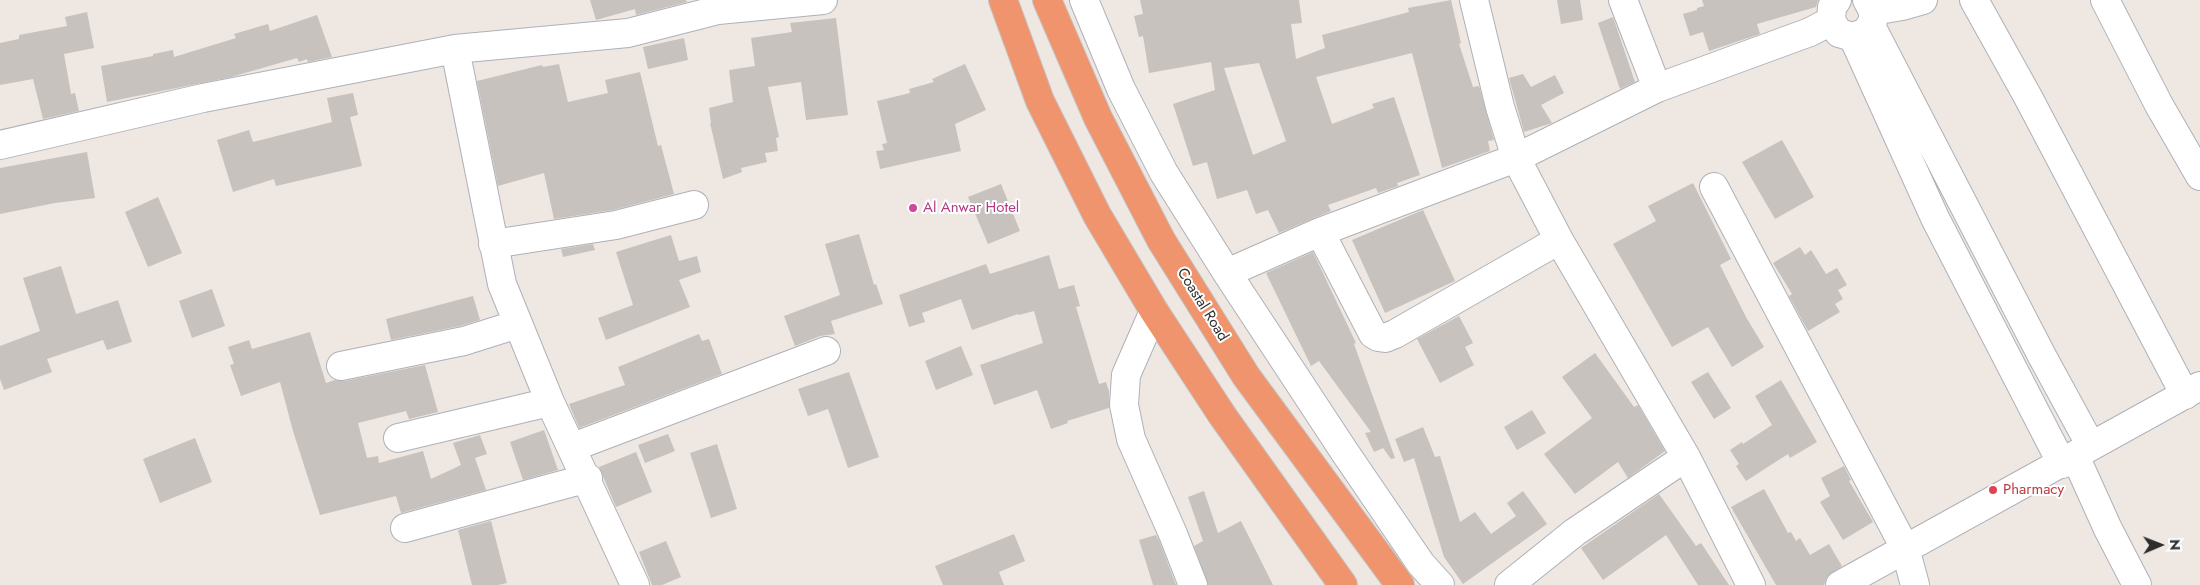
<!DOCTYPE html>
<style>
body{margin:0}
#map{position:relative;width:2200px;height:585px;overflow:hidden;background:#eee7e2;font-family:Jost,sans-serif}
canvas{display:block}
.north{position:absolute;left:2135px;top:520px;width:50px;height:50px;-webkit-text-stroke:4px #fff;paint-order:stroke;rotate:89deg;font-size:14px;font-weight:700;line-height:20px;text-align:center;color:#2e2e2e}
.north::after{content:'';display:block;margin:auto;width:18px;height:22px;background:#2e2e2e;clip-path:polygon(50% 0,100% 100%,50% 72%,0 100%)}
</style>
<div id="map">
<canvas width="2200" height="585"></canvas>
<div class="north">N</div>
</div>
<script>
const ctx = document.querySelector('canvas').getContext('2d');
ctx.lineJoin = 'round';
function fillPath(path, color) {
  ctx.fillStyle = color;
  ctx.fill(path, 'evenodd');
}
function shape(rows) {
  const path = new Path2D();
  for (const r of rows) {
    path.moveTo(r[0], r[1]);
    for (let i = 2; i < r.length; i += 2) path.lineTo(r[i], r[i + 1]);
  }
  return path;
}
function stroke(path, color, width, dash) {
  ctx.strokeStyle = color;
  ctx.lineWidth = width;
  ctx.lineCap = dash ? 'butt' : 'round';
  ctx.setLineDash(dash || []);
  ctx.stroke(path);
}
function write(font, color, halo, rows, align = 'center') {
  ctx.font = font + ' Jost,sans-serif';
  ctx.lineWidth = 4;
  ctx.setLineDash([]);
  ctx.textBaseline = 'middle';
  ctx.strokeStyle = halo;
  ctx.fillStyle = color;
  for (const [text, x, y, turn = 0] of rows) {
    ctx.save();
    ctx.translate(x, y);
    ctx.rotate((+turn || 0) * Math.PI / 180);
    ctx.textAlign = isNaN(turn) ? turn : align;
    if (halo) ctx.strokeText(text, 0, 0);
    ctx.fillText(text, 0, 0);
    ctx.restore();
  }
}
fillPath(shape([
 [590,0,686,0,687,2,636,15,635,9,596,20],
 [1140,0,1299,0,1302,23,1291,24,1296,59,1325,48,1322,35,1409,12,1408,8,1451,0,1461,43,1459,44,1473,87,1479,86,1494,140,1488,141,1490,151,1442,168,1412,53,1316,77,1332,124,1374,108,1372,104,1394,97,1420,175,1397,183,1398,186,1378,193,1376,188,1328,205,1331,211,1279,233,1268,210,1256,214,1247,190,1217,199,1207,162,1193,166,1173,104,1215,90,1211,62,1149,73,1143,36,1139,37,1134,16,1143,14],
 [1259,63,1286,141,1253,155,1224,68],
 [1557,0,1580,0,1583,20,1561,24],
 [1702,0,1818,0,1816,7,1757,24,1760,34,1709,51,1703,32,1690,36,1683,14,1697,10,1697,8,1704,6],
 [87,12,94,48,64,54,71,94,75,93,79,111,43,119,33,79,0,85,0,43,19,39,19,35,67,26,65,17],
 [317,15,332,57,308,62,307,59,299,62,297,58,231,77,107,102,101,66,153,56,153,54,173,50,174,57,236,38,234,34,268,24,270,31],
 [1613,17,1635,82,1620,89,1598,23],
 [836,18,848,115,806,120,801,82,768,87,779,137,776,138,778,151,765,153,767,162,741,168,742,172,723,179,710,123,711,123,709,108,733,102,729,70,755,66,751,38,792,32,790,23],
 [684,38,688,60,648,69,643,47],
 [559,64,568,102,608,93,605,80,640,72,658,146,661,145,674,194,613,210,554,219,544,173,498,186,477,81,542,65,543,67],
 [965,64,986,110,955,124,961,151,880,169,876,151,884,150,882,144,887,143,877,101,910,93,909,89,934,82,932,79],
 [1523,74,1531,87,1555,75,1564,93,1541,105,1552,123,1524,132,1509,78],
 [353,93,358,115,350,117,362,166,276,186,274,179,233,192,217,140,249,130,253,142,332,122,327,98],
 [1782,140,1814,197,1775,219,1742,162],
 [87,152,95,198,55,203,0,214,0,168],
 [1693,183,1731,259,1720,265,1746,317,1764,347,1732,367,1708,327,1672,347,1613,244,1656,221,1648,206],
 [1001,184,1020,231,988,244,968,197],
 [158,197,182,253,148,267,125,212],
 [1423,210,1455,281,1385,313,1352,240],
 [859,234,874,285,876,284,883,304,831,321,835,334,820,336,795,346,784,316,840,295,825,244],
 [671,235,679,261,697,256,701,272,679,280,690,307,606,340,598,318,633,305,616,252],
 [593,244,595,250,563,257,561,249],
 [1800,247,1805,255,1811,250,1826,274,1837,268,1847,285,1838,290,1843,299,1835,304,1840,312,1808,331,1789,296,1792,294,1773,263],
 [1313,252,1356,343,1354,344,1395,458,1391,459,1383,448,1374,452,1365,433,1371,432,1319,361,1311,366,1266,273],
 [1049,255,1059,289,1074,285,1080,306,1076,307,1099,384,1106,382,1109,391,1109,408,1067,421,1068,423,1051,429,1037,390,994,405,980,365,1043,343,1034,311,1019,315,1018,314,972,330,961,299,922,313,925,322,909,327,899,295,986,264,990,274],
 [61,266,76,314,118,300,132,342,107,350,103,340,47,359,52,372,4,390,0,379,0,346,40,331,23,278],
 [212,289,225,326,192,338,179,301],
 [473,296,480,320,460,326,391,340,386,319],
 [1459,316,1473,343,1465,347,1474,365,1440,383,1417,339],
 [310,332,326,383,335,380,344,381,425,365,438,412,409,419,406,411,358,423,367,458,378,456,379,463,423,451,431,479,461,465,453,443,480,435,487,454,475,458,486,490,401,513,396,496,320,515,293,431,280,382,241,396,230,365,234,364,228,347,249,340,252,349],
 [699,334,702,341,709,339,722,374,579,428,569,404,625,385,618,367],
 [961,346,973,375,936,390,925,361],
 [1595,353,1634,407,1638,405,1665,451,1628,478,1618,462,1575,494,1544,454,1592,418,1562,377],
 [849,372,879,457,848,468,828,409,808,416,798,389],
 [1708,372,1731,408,1714,419,1691,382],
 [1781,380,1817,442,1790,458,1788,454,1746,481,1736,466,1739,464,1730,450,1742,442,1743,444,1772,425,1755,396],
 [1532,410,1546,433,1517,450,1504,427],
 [1423,427,1435,457,1440,456,1460,522,1475,512,1491,534,1516,516,1507,503,1523,491,1547,524,1463,584,1444,557,1414,458,1404,462,1395,439],
 [544,430,558,470,523,480,510,442],
 [668,434,675,451,645,463,638,445],
 [195,438,212,482,160,503,143,459],
 [717,444,737,509,711,518,690,453],
 [636,452,652,492,616,507,599,467],
 [1844,466,1851,480,1849,481,1873,522,1843,540,1820,502,1830,496,1821,478],
 [1764,489,1788,533,1791,532,1796,541,1800,538,1810,555,1829,544,1842,566,1827,577,1824,585,1776,585,1731,507],
 [1204,491,1218,533,1241,521,1273,585,1208,585,1194,546,1203,541,1188,497],
 [1659,494,1696,546,1701,543,1729,585,1698,585,1666,535,1603,580,1581,548],
 [491,521,507,583,498,585,472,585,458,530],
 [1014,534,1025,561,999,572,1004,585,943,585,935,566],
 [1156,535,1159,540,1176,585,1153,585,1139,540],
 [666,541,681,577,662,585,652,585,639,552]
]), '#c7c2bd');
const minor = shape([
 [1084,0,1121,89,1164,173,1227,273,1344,451,1421,564,1440,585],
 [1474,0,1500,107,1516,158,1559,240,1686,457,1751,585],
 [1623,0,1657,88],
 [1837,0,1832,7,1831,21,1839,33,1853,37,1866,32,1873,21,1873,11,1867,0],
 [1974,0,2028,97,2185,395],
 [2105,0,2159,105,2200,176],
 [1873,11,1902,6,1923,0],
 [1871,26,2042,356,2091,446],
 [1853,37,1935,218,2062,464],
 [455,49,502,284,550,402,635,585],
 [0,145,203,98,455,49,628,33,718,10,823,0],
 [1714,187,1905,548,1915,585],
 [1320,232,1373,334,1378,337,1385,338,1395,334,1559,240],
 [493,244,616,225,694,205],
 [1227,273,1320,232,1516,158,1657,88,1810,32,1831,21],
 [1154,311,1126,375,1124,405,1131,439,1173,534,1193,585],
 [341,366,464,341,518,324],
 [398,438,550,402],
 [573,447,826,351],
 [2075,456,2108,529,2137,585],
 [405,528,588,478],
 [1509,585,1575,532,1686,457],
 [1840,585,2200,386]
]);
const highway = shape([
 [1003,0,1040,101,1097,215,1154,311,1222,415,1343,585],
 [1047,0,1098,118,1161,240,1246,376,1400,585]
]);
stroke(minor, '#aeb1b8', 30);
stroke(highway, '#c4c4c4', 30);
stroke(minor, '#fff', 28);
stroke(highway, '#ef946c', 28);
for (const [x, y, r, color] of [
 [913,208,5,"#d1479c"],
 [1993,490,5,"#e0444e"]
]) {
  const dot = new Path2D();
  dot.arc(x, y, r, 0, 2 * Math.PI);
  ctx.fillStyle = color;
  ctx.fill(dot);
  stroke(dot, '#fff', 2);
}
write('15px', '#b23c85', '#fff', [
 ["Al Anwar Hotel",923,208]
], 'left');
write('15px', '#2e2e2e', '#fff', [
 ["Coastal Road",1202,305,58]
]);
write('15px', '#be3a42', '#fff', [
 ["Pharmacy",2003,490]
], 'left');
</script>
